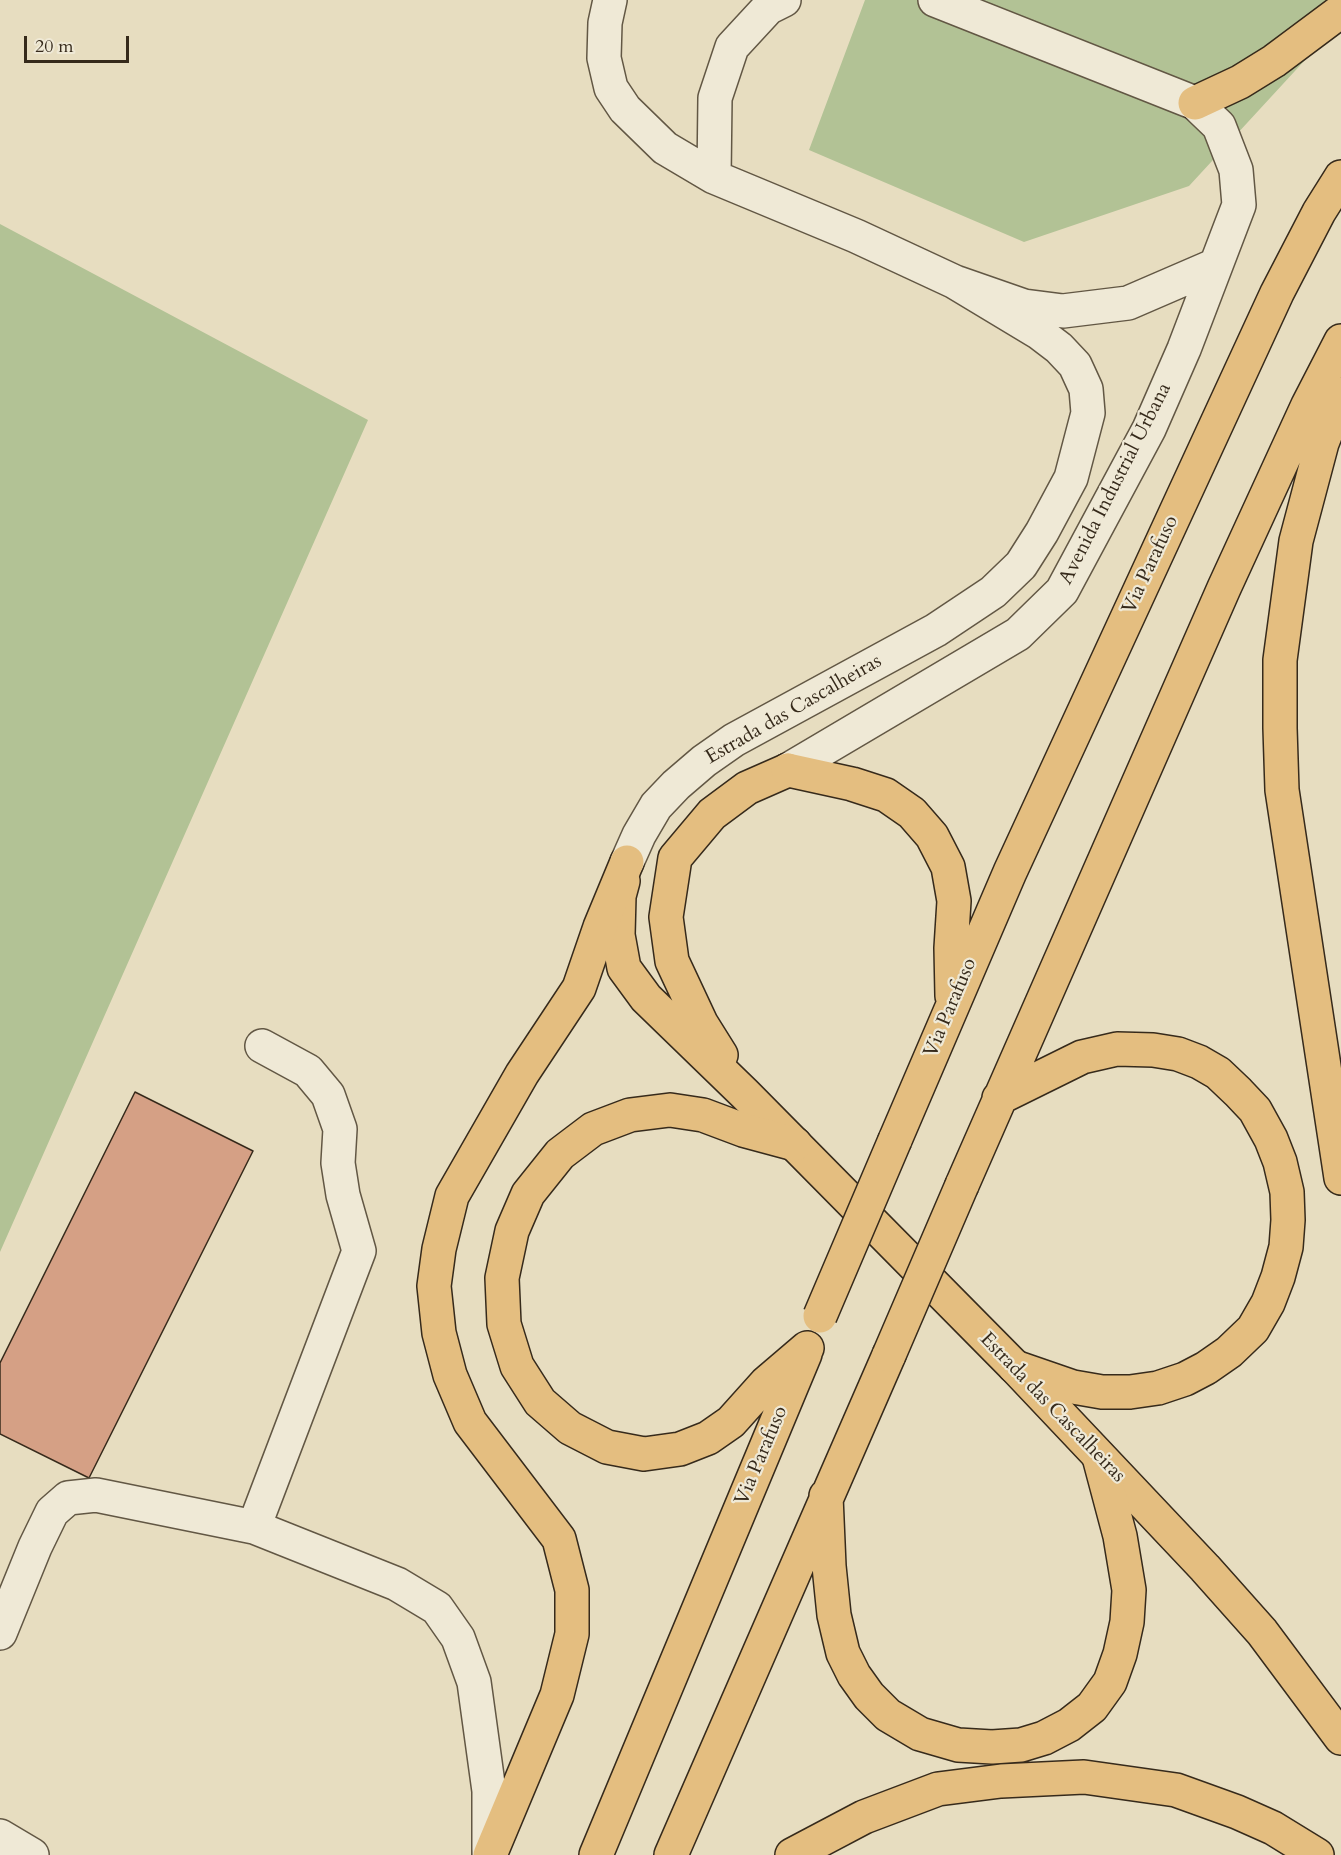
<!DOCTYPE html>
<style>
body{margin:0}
#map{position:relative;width:1341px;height:1855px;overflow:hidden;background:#e7ddc0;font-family:Cardo,serif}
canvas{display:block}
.scale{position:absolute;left:24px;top:36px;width:105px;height:27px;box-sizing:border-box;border:3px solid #362a1b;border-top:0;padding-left:8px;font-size:18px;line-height:21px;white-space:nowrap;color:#362a1b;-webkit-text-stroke:4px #efe9d6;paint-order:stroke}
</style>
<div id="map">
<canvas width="1341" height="1855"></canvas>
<div class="scale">20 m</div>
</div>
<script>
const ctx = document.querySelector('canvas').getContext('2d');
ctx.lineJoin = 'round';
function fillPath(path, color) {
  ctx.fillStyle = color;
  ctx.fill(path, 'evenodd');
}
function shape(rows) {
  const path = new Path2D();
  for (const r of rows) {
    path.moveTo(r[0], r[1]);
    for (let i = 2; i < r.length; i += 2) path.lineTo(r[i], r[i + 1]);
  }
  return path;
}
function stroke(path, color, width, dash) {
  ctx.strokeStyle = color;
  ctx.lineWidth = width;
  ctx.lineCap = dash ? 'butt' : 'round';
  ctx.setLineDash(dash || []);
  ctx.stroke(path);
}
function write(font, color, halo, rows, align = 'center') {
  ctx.font = font + ' Cardo,serif';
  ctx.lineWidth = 4.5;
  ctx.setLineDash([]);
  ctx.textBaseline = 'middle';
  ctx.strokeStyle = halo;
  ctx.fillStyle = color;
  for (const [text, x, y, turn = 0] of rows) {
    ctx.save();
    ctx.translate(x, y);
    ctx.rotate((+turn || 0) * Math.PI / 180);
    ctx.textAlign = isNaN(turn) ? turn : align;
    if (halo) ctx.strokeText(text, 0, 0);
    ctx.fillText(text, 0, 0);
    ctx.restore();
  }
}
fillPath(shape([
 [865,0,1341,0,1341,21,1189,186,1024,242,809,150],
 [0,224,368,420,0,1252]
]), '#b2c295');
const building = shape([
 [135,1092,253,1151,89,1478,0,1434,0,1363,135,1092]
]);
fillPath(building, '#d5a085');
stroke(building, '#362a1b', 1.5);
const minor = shape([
 [610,0,605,23,604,58,611,88,625,109,665,148,714,177,856,236,955,282,1024,306,1063,311,1128,303,1216,265],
 [714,177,715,98,732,47,768,8,784,0],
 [788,770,1018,634,1062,591,1149,429,1184,349,1239,205,1236,170,1219,126,1195,103,935,0],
 [627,862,639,835,656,806,676,785,704,761,734,740,936,630,993,592,1021,565,1042,532,1071,478,1088,413,1086,389,1075,365,1059,348,1038,332,955,282],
 [254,1527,359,1251,343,1195,338,1163,340,1129,328,1095,308,1071,262,1046],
 [0,1633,35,1547,52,1512,68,1498,96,1495,254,1527,397,1584,437,1608,458,1638,474,1682,489,1791,489,1855],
 [0,1836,32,1855]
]);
const major = shape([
 [623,881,619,896,618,935,624,968,646,998,745,1094,1015,1367,1205,1568,1262,1632,1341,1738],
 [721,1055,701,1023,672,961,666,917,675,858,712,814,747,788,788,770]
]);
const highway = shape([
 [1195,103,1240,82,1274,61,1341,11],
 [1341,394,1322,443,1296,541,1280,660,1280,728,1282,790,1341,1178],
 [788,770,852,784,886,795,912,813,932,836,948,867,954,901,951,948,952,996],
 [999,1098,1082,1057,1117,1049,1153,1050,1178,1054,1199,1062,1218,1073,1238,1092,1255,1110,1271,1139,1280,1162,1287,1192,1288,1220,1286,1247,1278,1277,1268,1303,1253,1329,1229,1352,1206,1368,1185,1379,1158,1388,1130,1392,1102,1392,1073,1387,1015,1367],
 [895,1140,1010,872,1277,293,1319,212,1341,177],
 [795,1144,743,1130,703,1115,670,1110,630,1115,593,1129,560,1154,528,1194,512,1231,502,1278,504,1324,517,1366,540,1402,570,1428,607,1447,644,1454,680,1449,708,1438,731,1422,766,1383,807,1348],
 [962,1185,1224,588,1308,405,1341,341],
 [826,1496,829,1566,834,1615,843,1653,854,1675,869,1696,888,1715,920,1734,958,1745,992,1747,1021,1745,1044,1738,1069,1725,1092,1707,1110,1682,1120,1654,1127,1622,1129,1590,1120,1536,1099,1457],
 [490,1855,557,1695,572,1634,572,1590,559,1539,470,1422,450,1375,439,1333,434,1286,439,1249,452,1196,522,1074,579,988,600,927,627,862],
 [596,1855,805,1354],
 [671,1855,889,1355],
 [792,1855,864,1817,938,1789,1001,1781,1084,1777,1176,1790,1237,1812,1273,1828,1317,1855]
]);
stroke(minor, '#625744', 36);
stroke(major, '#362a1b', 36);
stroke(highway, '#362a1b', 36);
stroke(minor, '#efe9d6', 33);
stroke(major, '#e4be80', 33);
stroke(highway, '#e4be80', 33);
const highwayBridge = shape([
 [820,1316,895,1140],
 [889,1355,962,1185]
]);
stroke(highwayBridge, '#362a1b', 36, []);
stroke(highwayBridge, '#e4be80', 33);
write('20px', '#362a1b', '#efe9d6', [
 ["Avenida Industrial Urbana",1116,484,-63],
 ["Via Parafuso",1151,565,-65],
 ["Estrada das Cascalheiras",794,710,-30],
 ["Via Parafuso",951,1008,-67],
 ["Estrada das Cascalheiras",1052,1408,46],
 ["Via Parafuso",762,1456,-67]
]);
</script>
